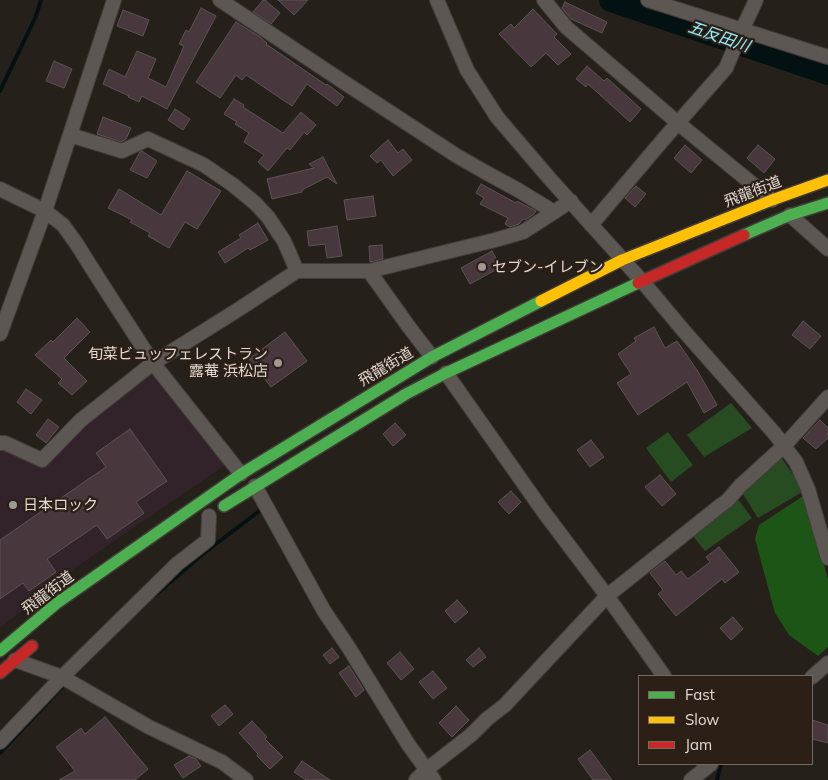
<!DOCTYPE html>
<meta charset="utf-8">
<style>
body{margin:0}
#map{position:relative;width:828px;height:780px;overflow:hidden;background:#26201b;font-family:Mulish,sans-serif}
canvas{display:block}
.legend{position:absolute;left:638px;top:675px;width:175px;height:90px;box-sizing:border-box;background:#2b1f16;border:1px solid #746a62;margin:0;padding:6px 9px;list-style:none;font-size:15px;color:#e2dad4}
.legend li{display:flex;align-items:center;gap:10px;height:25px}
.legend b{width:25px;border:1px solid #746a62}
</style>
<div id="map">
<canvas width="828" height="780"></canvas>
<ul class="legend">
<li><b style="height:6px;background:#4caf50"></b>Fast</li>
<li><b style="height:6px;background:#ffc107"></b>Slow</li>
<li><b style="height:6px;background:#c62828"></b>Jam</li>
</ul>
</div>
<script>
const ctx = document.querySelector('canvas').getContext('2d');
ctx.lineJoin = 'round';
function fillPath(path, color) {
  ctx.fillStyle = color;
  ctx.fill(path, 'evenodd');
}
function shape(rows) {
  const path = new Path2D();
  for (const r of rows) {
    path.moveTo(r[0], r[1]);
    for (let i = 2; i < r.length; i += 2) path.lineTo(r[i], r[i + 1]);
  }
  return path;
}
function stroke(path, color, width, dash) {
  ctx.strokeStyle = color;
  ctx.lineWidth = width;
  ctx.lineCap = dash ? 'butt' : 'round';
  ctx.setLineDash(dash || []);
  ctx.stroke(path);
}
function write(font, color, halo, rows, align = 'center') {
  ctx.font = font + ' Mulish,"Noto Sans JP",sans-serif';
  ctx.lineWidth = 4.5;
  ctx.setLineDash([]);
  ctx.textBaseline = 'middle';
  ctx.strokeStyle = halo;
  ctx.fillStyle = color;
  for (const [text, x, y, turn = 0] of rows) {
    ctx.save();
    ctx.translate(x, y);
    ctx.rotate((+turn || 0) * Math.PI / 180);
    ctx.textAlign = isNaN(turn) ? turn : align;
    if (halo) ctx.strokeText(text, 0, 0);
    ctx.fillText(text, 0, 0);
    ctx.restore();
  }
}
fillPath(shape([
 [152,369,225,465,69,572,0,628,0,448,3,448,44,467,84,422]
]), '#32232b');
fillPath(shape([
 [731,403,752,428,704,457,687,435],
 [668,432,693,465,671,482,646,448],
 [781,457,804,491,758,518,741,491],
 [737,498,752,518,705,551,692,535]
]), '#284c22');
fillPath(shape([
 [803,496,815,530,828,580,828,647,818,656,789,635,775,613,755,539,759,525]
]), '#1c5515');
stroke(shape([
 [0,91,36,16,41,0],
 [154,596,204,553,262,509],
 [0,753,65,684],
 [717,780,721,764]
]), '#041113', 4);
stroke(shape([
 [611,0,828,73]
]), '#041113', 24);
const building = shape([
 [263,0,265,0,280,13,271,24,253,12,263,0],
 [278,0,308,0,294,15,278,0],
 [565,2,607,22,602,33,571,19,562,8,565,2],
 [201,8,216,16,167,109,142,96,139,102,128,97,129,96,103,84,109,69,125,77,137,51,156,59,148,78,166,87,184,46,179,44,186,30,189,32,201,8],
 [533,9,557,34,554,37,571,54,558,65,546,53,531,67,499,34,511,24,514,28,533,9],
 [123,10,149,20,143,36,117,26,123,10],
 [236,22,260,37,267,43,266,44,326,85,327,84,344,97,337,106,307,84,292,106,246,75,242,80,236,75,220,98,196,82,236,22],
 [54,61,72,69,64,88,46,81,54,61],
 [587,66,604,81,607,78,641,109,630,122,588,84,586,87,576,79,587,66],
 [234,99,244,105,243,107,283,133,301,112,316,125,307,135,304,132,290,150,287,148,268,171,258,162,264,155,244,142,249,133,235,124,237,122,224,114,234,99],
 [175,109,190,119,183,130,168,120,175,109],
 [103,117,131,128,126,139,121,142,97,134,103,117],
 [388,140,398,153,403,149,412,160,393,176,381,160,377,163,370,156,388,140],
 [685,145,702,160,691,173,674,158,685,145],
 [758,145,775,159,764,173,747,158,758,145],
 [142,151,157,161,147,178,130,170,140,152,142,151],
 [323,157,337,184,327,177,302,190,302,192,272,199,267,179,314,168,309,164,323,157],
 [187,171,221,191,197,229,185,222,169,248,148,236,150,233,130,222,132,220,108,208,119,189,161,215,187,171],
 [481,184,516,203,517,201,536,211,534,214,525,220,523,219,519,224,510,227,505,224,508,218,480,204,484,198,476,193,481,184],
 [636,186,646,194,635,207,625,198,636,186],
 [373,196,376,216,347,220,344,200,373,196],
 [258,223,268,240,250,250,248,248,225,263,218,252,241,238,239,235,258,223],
 [337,226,342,256,327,258,325,244,309,246,307,231,337,226],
 [382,245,383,259,370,262,369,246,382,245],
 [492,251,501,267,470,284,461,268,492,251],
 [77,318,90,332,64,358,87,381,72,395,58,383,62,379,35,355,51,340,53,342,77,318],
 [803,321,821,336,810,349,792,335,803,321],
 [654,327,665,348,677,341,697,370,717,405,704,413,687,382,638,415,617,383,631,374,618,354,636,341,634,338,654,327],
 [285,332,307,361,271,387,249,359,285,332],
 [26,389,42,400,31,414,17,402,26,389],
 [48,419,59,427,46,443,36,435,48,419],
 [820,420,828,428,828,438,816,449,803,438,820,420],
 [395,423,406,435,393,446,383,434,395,423],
 [130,429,167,481,136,502,144,513,107,539,97,525,47,559,56,572,29,591,23,583,0,599,0,540,106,467,96,453,130,429],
 [591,440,604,457,590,467,577,450,591,440],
 [660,475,676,494,662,506,645,487,660,475],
 [511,491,521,502,509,514,498,502,511,491],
 [719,547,739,572,725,583,722,579,676,616,658,594,663,590,650,573,665,561,676,575,681,571,688,579,710,562,706,557,719,547],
 [457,600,468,612,455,623,445,611,457,600],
 [733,617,743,629,731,640,720,628,733,617],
 [332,648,339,657,330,664,323,655,332,648],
 [479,648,486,657,473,667,466,660,479,648],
 [400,652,414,669,401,680,387,663,400,652],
 [349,666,364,690,356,697,339,673,349,666],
 [433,671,447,688,433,699,419,682,433,671],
 [225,705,233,714,219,726,211,716,225,705],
 [456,706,469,720,452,737,439,723,456,706],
 [105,717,148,769,135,780,59,780,75,771,56,747,81,728,85,734,105,717],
 [812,720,828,725,828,743,812,739,812,720],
 [252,721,267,737,265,739,283,757,270,769,257,756,258,754,239,733,252,721],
 [590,750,612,780,593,780,578,759,590,750],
 [189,756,196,759,201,766,183,778,174,765,189,756],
 [302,761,330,780,306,780,294,772,302,761]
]);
fillPath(building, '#48373c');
stroke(building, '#5a5454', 1);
const street = shape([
 [220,0,342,81,457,156,485,172,518,190,554,212],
 [437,0,467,70,497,117,550,179,642,281,683,330,775,434,796,462,808,489,828,558],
 [544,0,566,27,678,123,772,200],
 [648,0,828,57],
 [70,135,122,151,148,139,204,165,233,185,255,203,268,217,284,241,297,271],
 [0,189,45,211,63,225,76,243,100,281,153,363,241,474],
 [790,215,828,249],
 [591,225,662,141,726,68,742,30,756,0],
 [369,271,409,327,432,357],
 [0,334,45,211,114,0],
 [446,373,543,511,607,596,664,676],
 [0,443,5,443,42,460,81,420,153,363,236,311,297,271,369,271,495,240,523,232,571,201],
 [255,486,324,611,349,648,408,744,434,780],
 [15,660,62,677,149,727,222,762,246,780],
 [812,677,828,663],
 [0,742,62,677,177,564,208,540,209,516],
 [416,780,426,770,471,735,487,719,505,705,607,596,721,505,727,501,740,486,784,446,828,397],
 [691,780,711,764]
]);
const fast = shape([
 [744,235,790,215,828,203],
 [224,506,406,394,446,373,638,283],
 [0,651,57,603,241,474,432,357,541,301]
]);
const slow = shape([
 [541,301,622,260,772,200,828,180]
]);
const jam = shape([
 [638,283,744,235],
 [0,673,32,646]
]);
stroke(street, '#413c38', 16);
stroke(fast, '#413c38', 14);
stroke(slow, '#413c38', 14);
stroke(jam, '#413c38', 14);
stroke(street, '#5d5753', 14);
stroke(fast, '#4caf50', 11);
stroke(slow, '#ffc107', 11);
stroke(jam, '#c62828', 11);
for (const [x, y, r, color] of [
 [482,267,5,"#a09993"],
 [278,363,5,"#a09993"],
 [13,505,5,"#a09993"]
]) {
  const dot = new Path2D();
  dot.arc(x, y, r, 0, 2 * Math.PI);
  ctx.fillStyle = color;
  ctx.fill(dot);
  stroke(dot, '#2b1f16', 2);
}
write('15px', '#e2dad4', '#2b1f16', [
 ["飛龍街道",753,192,-21],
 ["飛龍街道",386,367,-31],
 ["飛龍街道",48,593,-37]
]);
write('15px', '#e2dad4', '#2b1f16', [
 ["セブン-イレブン",492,267],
 ["旬菜ビュッフェレストラン",268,354,"right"],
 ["露菴 浜松店",268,371,"right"],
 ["日本ロック",23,505]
], 'left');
write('italic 16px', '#90effc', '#2b1f16', [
 ["五反田川",719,37,19]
]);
</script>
